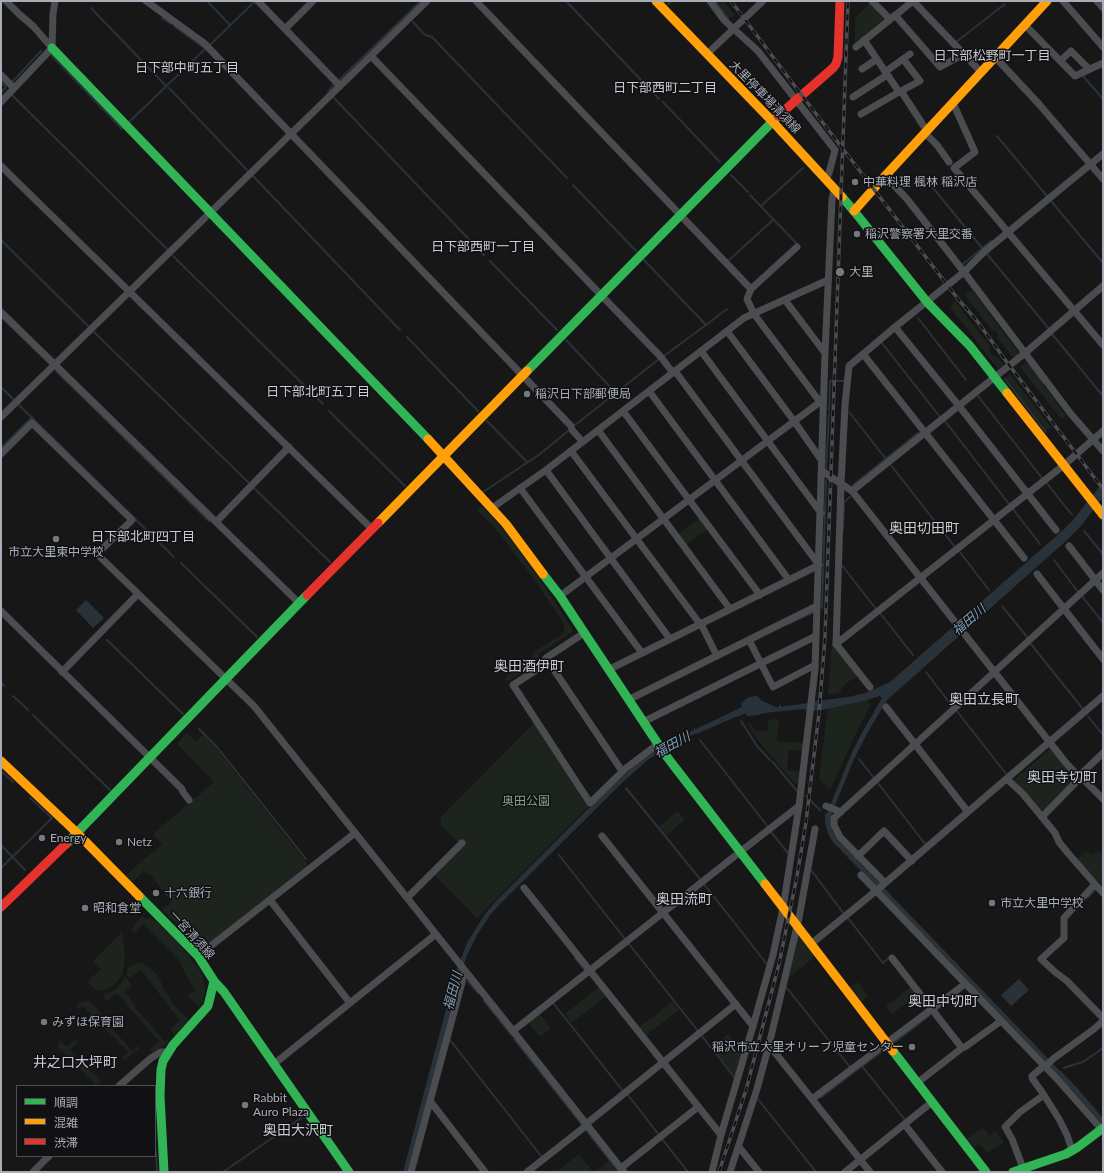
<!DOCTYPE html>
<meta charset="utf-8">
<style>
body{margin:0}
#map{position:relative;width:1104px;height:1173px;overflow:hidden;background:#171717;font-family:Lato,"Noto Sans JP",sans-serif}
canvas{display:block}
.frame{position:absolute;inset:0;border:2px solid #a8adb8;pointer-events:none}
.legend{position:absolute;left:16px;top:1085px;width:140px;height:72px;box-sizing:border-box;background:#111113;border:1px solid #4d4f55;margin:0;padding:5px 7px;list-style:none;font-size:12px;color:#a8adb8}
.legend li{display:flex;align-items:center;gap:8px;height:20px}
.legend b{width:20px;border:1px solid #4d4f55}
</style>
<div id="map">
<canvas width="1104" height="1173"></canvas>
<div class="frame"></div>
<ul class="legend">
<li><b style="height:5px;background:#30b455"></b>順調</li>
<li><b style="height:5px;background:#ff9f0a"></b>混雑</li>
<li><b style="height:5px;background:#e5322d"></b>渋滞</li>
</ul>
</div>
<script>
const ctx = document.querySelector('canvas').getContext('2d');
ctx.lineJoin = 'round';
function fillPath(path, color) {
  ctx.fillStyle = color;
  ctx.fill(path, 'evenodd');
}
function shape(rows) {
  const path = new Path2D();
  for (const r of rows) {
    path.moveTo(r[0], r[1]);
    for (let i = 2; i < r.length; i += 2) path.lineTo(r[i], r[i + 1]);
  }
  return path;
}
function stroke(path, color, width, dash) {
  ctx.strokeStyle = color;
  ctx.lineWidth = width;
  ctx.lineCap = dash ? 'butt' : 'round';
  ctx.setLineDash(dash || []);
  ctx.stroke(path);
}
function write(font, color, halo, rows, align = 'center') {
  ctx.font = font + ' Lato,"Noto Sans JP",sans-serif';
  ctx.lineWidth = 3;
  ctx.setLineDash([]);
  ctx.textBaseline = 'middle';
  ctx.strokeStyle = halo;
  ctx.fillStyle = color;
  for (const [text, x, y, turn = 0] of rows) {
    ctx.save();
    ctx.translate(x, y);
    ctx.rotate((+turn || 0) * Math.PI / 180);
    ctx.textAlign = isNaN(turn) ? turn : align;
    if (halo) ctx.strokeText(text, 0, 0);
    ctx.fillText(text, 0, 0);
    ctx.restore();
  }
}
fillPath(shape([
 [716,1,724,1,735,16,729,18],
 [870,3,887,19,855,44,855,18],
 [972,290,989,312,988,313,990,316,991,316,1019,353,1013,358,997,337,999,335,995,331,993,332,964,294],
 [955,301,991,348,989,350,993,356,996,355,1004,365,998,369,970,333,971,332,968,329,967,329,950,307],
 [1026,362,1044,386,1045,389,1046,388,1066,415,1061,419,1020,367],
 [1010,374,1051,427,1047,431,1005,378],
 [481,506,483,507,503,529,541,581,573,630,572,632,539,654,537,663,508,681,505,680,508,675,531,660,534,652,561,635,565,630,563,622,538,585,499,533,478,511,478,509],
 [700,518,708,529,686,545,678,534],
 [832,643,858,676,845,684,838,694,828,694],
 [868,699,869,704,872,703,858,729,830,790,819,779,828,707],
 [779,719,777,741,803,743,803,751,789,750,787,770,801,772,799,783,795,784,760,743,747,723,750,723,756,732,769,730,767,720],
 [535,722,588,807,477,918,434,875,462,847,441,825,441,817],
 [187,733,196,741,203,735,215,747,308,865,200,951,178,925,162,910,171,902,150,874,148,875,144,871,132,882,126,875,162,844,153,834,214,782,177,744],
 [1051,748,1075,776,1076,780,1045,810,1043,809,1041,811,1014,780],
 [678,811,685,820,666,835,659,826],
 [1099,850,1103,854,1103,886,1077,859,1086,851,1091,855],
 [143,916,146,919,151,918,155,921,156,921,181,946,202,973,205,989,203,1001,199,1007,187,995,195,991,178,959,143,924,134,933,131,930,140,918],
 [122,932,125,953,124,965,122,976,114,985,102,991,95,989,87,982,101,969,93,961],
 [799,934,816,956,788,978,796,936],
 [142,962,157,974,161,982,161,984,164,990,167,993,173,1004,189,1020,175,1035,170,1029,180,1021,141,970,130,978,126,974,128,967],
 [125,976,131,984,131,987,125,992,135,1005,135,1007,144,1018,145,1018,164,1041,167,1040,169,1041,166,1045,153,1053,150,1049,159,1042,117,993,107,1001,104,998,103,994,115,990,122,982],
 [858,982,868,996,860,1003,849,988],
 [912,986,918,994,892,1014,886,1006],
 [599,987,606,996,572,1023,565,1014],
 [89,1001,99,1011,113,1028,113,1030,133,1051,138,1046,140,1048,124,1061,122,1058,128,1052,83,1006,80,1009,76,1006,80,1002],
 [673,1001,679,1010,645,1036,638,1028],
 [540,1014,551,1028,540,1037,529,1023],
 [728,1034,742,1053,736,1077,712,1047],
 [75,1039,78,1042,70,1050,101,1081,96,1086,91,1086,94,1083,58,1047,60,1040,67,1047],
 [983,1127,989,1136,996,1131,1004,1142,987,1153,979,1144,974,1147,967,1139],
 [579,1154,593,1172,556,1172],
 [609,1161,618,1172,595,1172]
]), '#1d241e');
fillPath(shape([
 [1103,482,1103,497,1081,526,1066,541,887,700,868,732,854,759,832,813,831,818,832,830,838,840,1060,1071,1062,1071,1062,1072,1078,1089,1103,1118,1103,1125,1058,1075,833,842,829,836,825,824,825,814,827,813,853,750,864,729,882,698,880,696,863,701,822,710,808,711,803,709,764,713,758,715,747,716,746,713,737,717,735,717,699,733,699,734,697,733,675,743,649,759,625,780,503,901,490,915,477,935,467,955,459,980,408,1172,403,1172,457,968,468,941,485,914,497,900,588,809,635,765,661,746,694,730,694,728,696,729,742,707,741,703,749,697,757,696,762,701,776,707,779,707,779,705,781,705,781,707,787,706,802,704,802,703,803,704,809,702,848,697,866,693,890,682,1062,531,1073,520],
 [86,600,104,618,93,628,76,610],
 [1019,979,1029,990,1011,1006,1001,995]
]), '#2a3239');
stroke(shape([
 [207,1,230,25],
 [566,1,659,99],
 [715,1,728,18],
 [668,4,672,1],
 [91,8,166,86],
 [162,18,171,24],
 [413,22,425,35,432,37,567,178],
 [174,26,203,47],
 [956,42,1005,4],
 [210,45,254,2,255,3],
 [51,55,122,129],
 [1083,76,1103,99],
 [339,80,421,1],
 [1,82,6,87,1,93],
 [12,82,41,51],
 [169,88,248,171],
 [328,92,334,84],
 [12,95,167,249],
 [334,98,484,255],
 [663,102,720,162],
 [129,122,205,49],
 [997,136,1047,196],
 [731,175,748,192],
 [253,176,400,330],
 [925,178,983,249],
 [573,185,636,251],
 [750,195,798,245],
 [1051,201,1103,263],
 [761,206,803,168],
 [1,240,88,326],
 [987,254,1049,329],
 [173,256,323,404],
 [644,260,706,325,727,309],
 [490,261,557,330],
 [728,261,773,220],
 [963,264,991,241],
 [1,317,49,363],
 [918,318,966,380],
 [94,332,249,483],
 [1052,334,1103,396],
 [407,337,478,411],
 [566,340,616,393],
 [882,343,940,417],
 [664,356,706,325],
 [1027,361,1043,383],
 [56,371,209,521],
 [1005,379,1046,432],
 [1,387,13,399],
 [978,396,1042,478],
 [19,405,174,557],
 [329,411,405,486],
 [829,411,830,381,845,381,845,379],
 [849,412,886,459],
 [487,421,527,462],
 [945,421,1009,504],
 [575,425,659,359],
 [1,448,32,417],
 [890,464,955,547],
 [826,470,829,414],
 [1046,482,1072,515],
 [853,485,918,433],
 [254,488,330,562],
 [483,492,540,454,568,431],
 [1013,509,1040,544],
 [843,529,844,502,850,497],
 [1084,531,1103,554],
 [959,551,989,590],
 [1054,560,1078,592],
 [181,563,257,637],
 [841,564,876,609],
 [1082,596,1103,623],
 [1002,606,1027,637],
 [822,608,826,480],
 [880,613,913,655],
 [788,624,814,612],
 [107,640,183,714],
 [1030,643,1083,709],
 [926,672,952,706],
 [1,683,4,686],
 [13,696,28,710],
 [956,710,1007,775],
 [33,715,110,790],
 [1088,716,1103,735],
 [741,721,757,746,770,760],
 [199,729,217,747,306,859],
 [700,740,768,827],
 [859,759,874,778],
 [772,761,797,791],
 [1,771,13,782],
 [877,782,926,845],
 [626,788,700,879],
 [806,796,820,810],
 [771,832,788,853],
 [1,845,25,870],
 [559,855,625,939],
 [1,868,52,818,30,798],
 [811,870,844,914],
 [704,884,766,963],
 [1088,897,1096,889],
 [848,918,883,963,890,957],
 [629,944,698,1031],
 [575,958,585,970,584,972],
 [468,981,478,993],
 [786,987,850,1067],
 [484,1001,512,1036],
 [554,1004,623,1091],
 [936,1010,952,998],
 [702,1036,735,1078],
 [514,1039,582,1125,582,1126],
 [450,1040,542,1157],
 [895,1042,930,1015],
 [884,1050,862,1066,905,1120],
 [1064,1068,1066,1067,1083,1062,1103,1048],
 [628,1095,659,1135],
 [757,1098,816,1172],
 [820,1098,862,1066],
 [585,1129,619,1172],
 [662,1139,688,1172],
 [156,1151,157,1172],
 [223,1172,304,1116]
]), '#2a3239', 2);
stroke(shape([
 [6,1,19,14,34,27,52,48],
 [146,1,204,43,571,426,572,430,583,442],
 [258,1,340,86],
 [476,1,751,289,747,299,754,314,820,402],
 [710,1,724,20,758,51,835,150,829,173,826,179],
 [872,1,890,19],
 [913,1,981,72],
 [1063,1,1103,47],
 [1097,1,1103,8],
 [895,15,940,67,964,54],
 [1025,25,1075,76,1103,63],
 [285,29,313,1],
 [864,40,899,92,901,91,927,131],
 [856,47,913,1],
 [707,54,763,1],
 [371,56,601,295,661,357,673,373],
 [995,57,1038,103,1103,179],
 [1060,61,1071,51,1089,69],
 [862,69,877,59],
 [885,72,910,54],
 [1,75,14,88],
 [901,91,920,81,903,59],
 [853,97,887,75],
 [1,102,52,48,53,14,55,1],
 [953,103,975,152,954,168,1103,345],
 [861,114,899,92],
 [925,133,937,145,949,162],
 [1,166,372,529],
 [885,176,907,199,964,272,1071,414,1103,451],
 [751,289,797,247],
 [785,300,825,353],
 [1,312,299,603],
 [895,327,959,406,1056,530],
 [727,331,794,421,822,461],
 [701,351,821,513],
 [863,354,1024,558],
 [649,391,789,580],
 [623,411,760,595],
 [1,417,427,1],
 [598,430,730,609],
 [571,451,700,624],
 [1,454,32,423,132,520,97,554,254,706,506,1022,624,1172],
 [546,470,670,639],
 [822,471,852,491,1066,763,1080,778,1084,780,1103,799],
 [520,488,642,653],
 [852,491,1025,353,1103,286],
 [492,508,546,470,744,318,828,280],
 [216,522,289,447],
 [1069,546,1103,590],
 [1037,574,1103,659],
 [560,596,820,402,823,402],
 [1,611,182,789,183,792,189,800],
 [701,624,717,656],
 [584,633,546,658,622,771],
 [749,640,773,687,815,665],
 [836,644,841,484,845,405,849,366,895,327,964,272,984,252,1103,154],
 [549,662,513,685,590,803,626,768,658,744],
 [608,670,819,565,675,371],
 [62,672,138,594],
 [870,687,836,644,1064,465,1103,431],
 [628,700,817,606],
 [886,707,968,812],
 [643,722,816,636],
 [1079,776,1103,753],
 [1080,778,1042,817,1055,833,1059,842,1067,852,1095,884,1064,918,1064,938,1041,959,1055,972,1067,981,1103,1018],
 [1007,779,1023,794,1042,817],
 [826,806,841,812],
 [602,836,753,1026],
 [858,856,884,831,912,861],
 [861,875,1058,1080,1103,1131],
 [885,883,840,837,834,825,834,818,1103,573],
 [1095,884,1103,893],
 [524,888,721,1135],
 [407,898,462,843],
 [270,900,350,1003],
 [811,944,877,890,1103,696],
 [198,956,355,833],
 [892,958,962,1048,917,1083],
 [513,1031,740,852,799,806],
 [769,1045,870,1172],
 [962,1048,965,1047,1001,1021],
 [274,1064,436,934],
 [1045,1067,1053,1059,1094,1029,1103,1021],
 [119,1086,151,1058,161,1052,168,1052],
 [1044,1095,1059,1119,1067,1135,1072,1150],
 [812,1099,965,984],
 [430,1101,485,1172],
 [586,1124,736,1004],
 [905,1125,942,1172],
 [739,1147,759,1172],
 [621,1168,698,1107],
 [1023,1168,1012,1139,1005,1127,1020,1112,1044,1095,1032,1078,1032,1076,1044,1066],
 [33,1172,49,1156],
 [411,1172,465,971],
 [527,1172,587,1125],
 [712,1172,721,1135,753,1026,773,955,783,908,799,806,815,669,825,353,832,200,834,189],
 [730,1172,757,1089,769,1045,799,918,815,829],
 [845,1172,932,1102]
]), '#4b4c50', 7);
stroke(shape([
 [52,48,428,439],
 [842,197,854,211,927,302,970,346,1007,393],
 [527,371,778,116],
 [543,574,560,596,664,753,765,884],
 [66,844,307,595],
 [139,896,198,956,214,981,208,1006,173,1045,163,1061,161,1070,160,1096,164,1172],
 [214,981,224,992,349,1172],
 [893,1051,986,1172],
 [1013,1172,1066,1154,1078,1147,1103,1128]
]), '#30b455', 9);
stroke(shape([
 [656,1,772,121,842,197],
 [854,211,885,176,1047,1],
 [1007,393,1103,515],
 [428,439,506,524,543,574],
 [378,523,527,371],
 [1,761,77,833,139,896],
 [765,884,893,1051]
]), '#ff9f0a', 9);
stroke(shape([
 [778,116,833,68,836,64,838,57,840,1],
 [307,595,378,523],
 [1,907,66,844]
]), '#e5322d', 9);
const rail = shape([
 [731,1,797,89,958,299,977,321,1006,361,1103,489],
 [719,1172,746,1090,779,964,797,876,806,822,819,713,825,637,848,1]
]);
stroke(rail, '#4b4c4f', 3.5);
stroke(rail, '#111113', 2, [6]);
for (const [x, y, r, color] of [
 [855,182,4,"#757880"],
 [857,234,4,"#757880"],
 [840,272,5,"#757880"],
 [527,394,4,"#757880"],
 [56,539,4,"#757880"],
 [42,838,4,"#757880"],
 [119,842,4,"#757880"],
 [156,893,4,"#757880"],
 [992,903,4,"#757880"],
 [85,908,4,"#757880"],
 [44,1022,4,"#757880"],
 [912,1047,4,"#757880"],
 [245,1105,4,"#757880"]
]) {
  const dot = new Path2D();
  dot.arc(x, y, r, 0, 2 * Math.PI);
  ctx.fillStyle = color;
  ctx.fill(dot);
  stroke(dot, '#111113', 1.5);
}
write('12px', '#a8adb8', '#111113', [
 ["大里停車場清須線",765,97,46],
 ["一宮清須線",192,935,48]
]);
write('12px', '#a8adb8', '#111113', [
 ["中華料理 楓林 稲沢店",863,182],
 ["稲沢警察署大里交番",865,234],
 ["大里",849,272],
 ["稲沢日下部郵便局",535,394],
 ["市立大里東中学校",56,552,"center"],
 ["Energy",50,838],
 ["Netz",127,842],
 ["十六銀行",164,893],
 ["市立大里中学校",1000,903],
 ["昭和食堂",93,908],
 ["みずほ保育園",52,1022],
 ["稲沢市立大里オリーブ児童センター",904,1047,"right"],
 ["Rabbit",253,1098],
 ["Auro Plaza",253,1112]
], 'left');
write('12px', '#7fa381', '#111113', [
 ["奥田公園",526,801]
]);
write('13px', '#c9ccd4', '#111113', [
 ["日下部松野町一丁目",992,56],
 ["日下部中町五丁目",187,68],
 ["日下部西町二丁目",665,88],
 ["日下部西町一丁目",483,247],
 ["日下部北町五丁目",318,392],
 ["日下部北町四丁目",143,537]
]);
write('italic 13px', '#7f9bb3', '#111113', [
 ["福田川",969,620,-41],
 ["福田川",672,745,-29],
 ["福田川",453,991,-75]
]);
write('14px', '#c9ccd4', '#111113', [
 ["奥田切田町",924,528],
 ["奥田酒伊町",529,666],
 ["奥田立長町",984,699],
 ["奥田寺切町",1062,777],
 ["奥田流町",684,899],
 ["奥田中切町",943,1001],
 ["井之口大坪町",75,1062],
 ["奥田大沢町",298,1130]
]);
</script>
